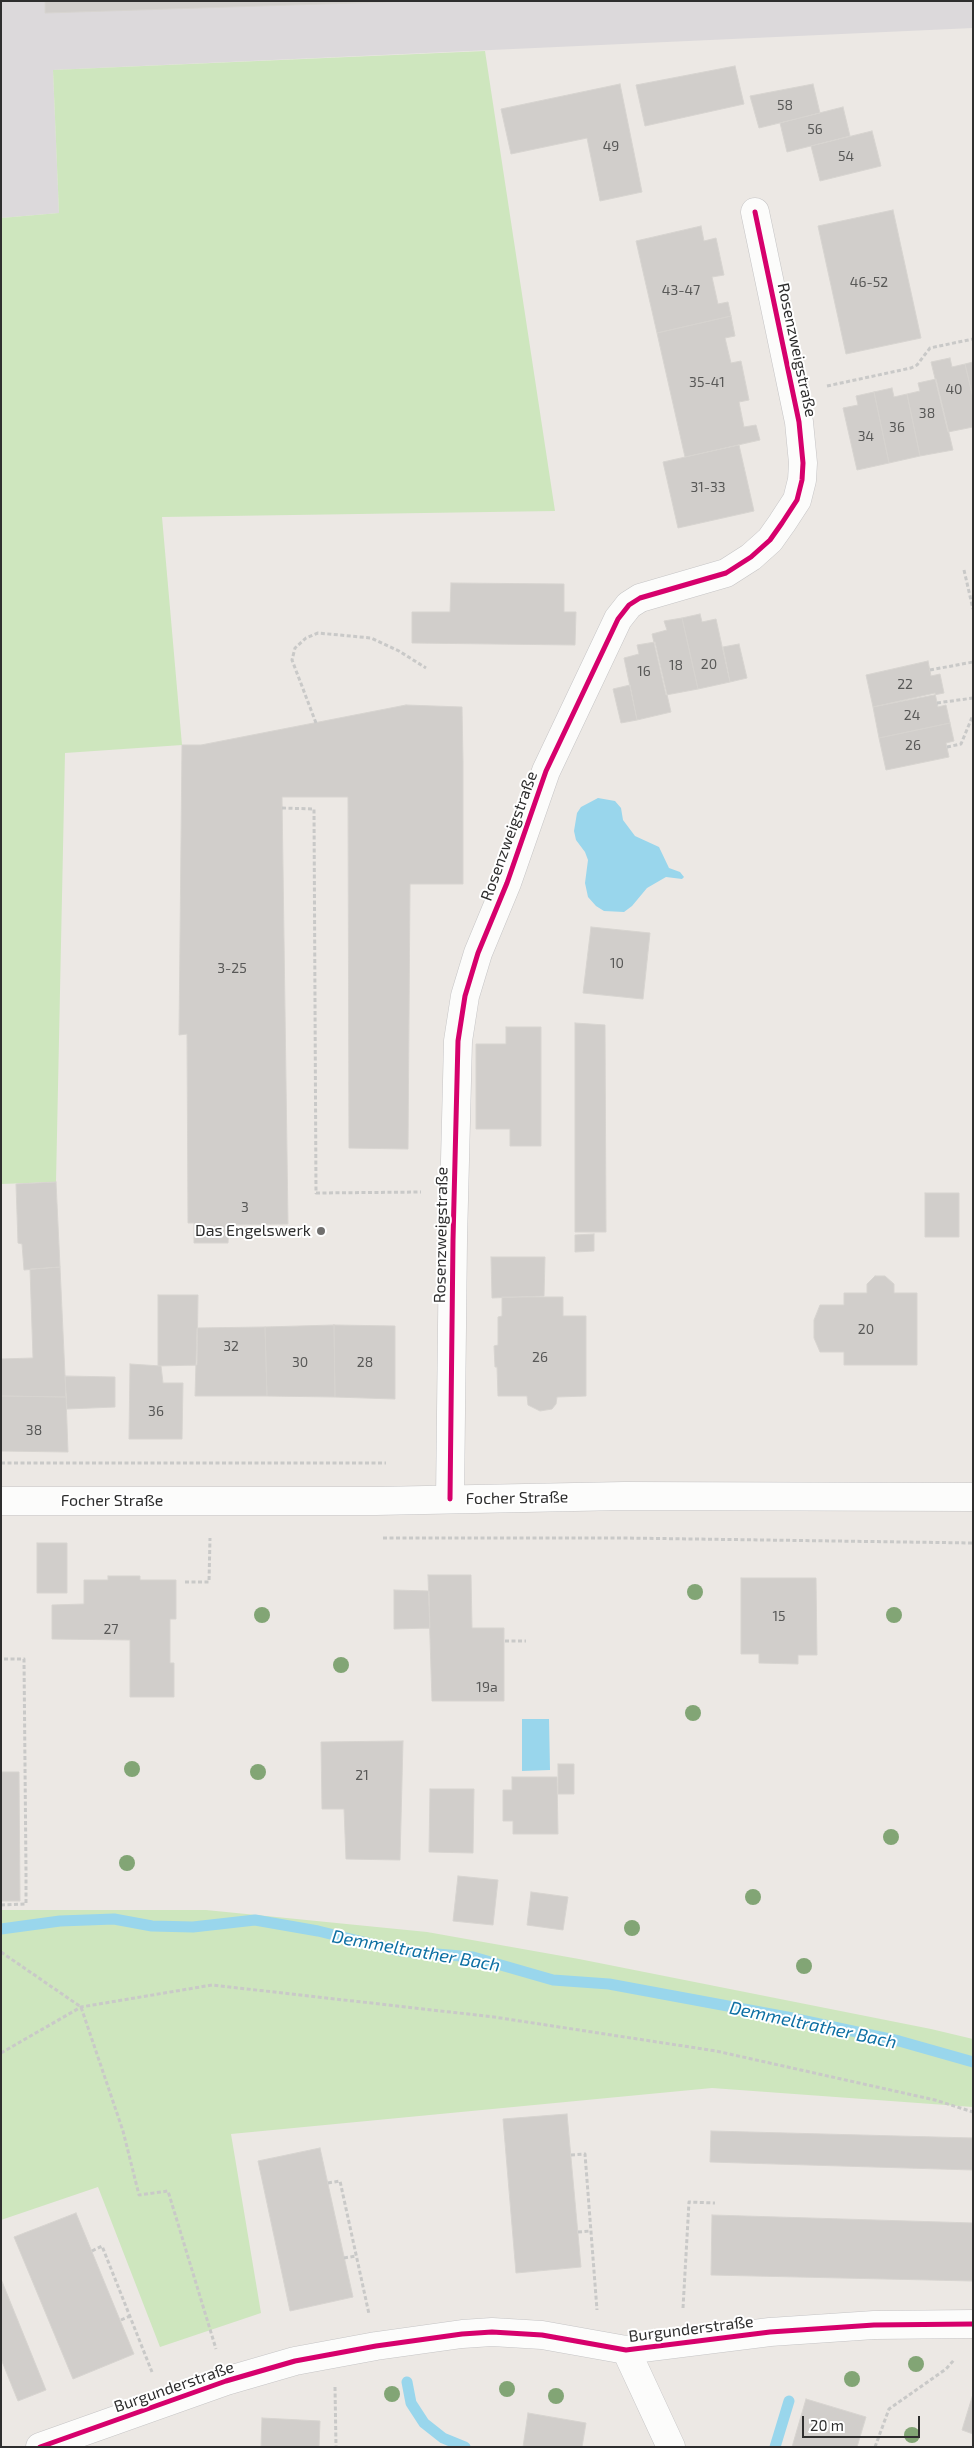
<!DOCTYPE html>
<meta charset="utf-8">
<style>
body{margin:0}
#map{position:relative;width:974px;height:2448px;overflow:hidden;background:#ece8e4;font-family:"Exo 2",sans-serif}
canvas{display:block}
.frame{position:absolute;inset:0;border:2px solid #2e2e2e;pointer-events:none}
.scale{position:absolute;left:802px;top:2416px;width:118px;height:22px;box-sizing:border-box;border:2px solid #2e2e2e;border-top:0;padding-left:6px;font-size:15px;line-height:18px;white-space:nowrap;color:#2e2e2e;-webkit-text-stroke:4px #fff;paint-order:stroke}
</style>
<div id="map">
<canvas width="974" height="2448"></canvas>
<div class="frame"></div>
<div class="scale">20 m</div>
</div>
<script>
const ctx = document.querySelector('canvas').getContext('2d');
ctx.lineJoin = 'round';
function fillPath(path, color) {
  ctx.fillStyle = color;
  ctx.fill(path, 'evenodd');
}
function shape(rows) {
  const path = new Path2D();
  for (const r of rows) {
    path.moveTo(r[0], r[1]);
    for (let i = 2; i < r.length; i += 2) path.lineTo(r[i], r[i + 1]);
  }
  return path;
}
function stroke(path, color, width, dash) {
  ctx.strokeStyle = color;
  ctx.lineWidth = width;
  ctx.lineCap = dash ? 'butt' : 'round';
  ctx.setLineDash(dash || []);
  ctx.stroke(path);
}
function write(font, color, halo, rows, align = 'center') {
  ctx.font = font + ' "Exo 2",sans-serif';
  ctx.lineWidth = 4;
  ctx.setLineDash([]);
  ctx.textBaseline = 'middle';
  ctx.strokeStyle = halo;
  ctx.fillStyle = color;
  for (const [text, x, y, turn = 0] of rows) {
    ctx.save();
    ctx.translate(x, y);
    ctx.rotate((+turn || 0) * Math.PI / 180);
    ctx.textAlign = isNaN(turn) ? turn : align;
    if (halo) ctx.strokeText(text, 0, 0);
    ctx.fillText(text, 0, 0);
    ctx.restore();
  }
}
fillPath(shape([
 [1,1,973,1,973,28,53,70,59,213,1,218]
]), '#dcd9db');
fillPath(shape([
 [485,51,555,511,162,517,182,745,65,753,56,1182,1,1184,1,218,59,213,53,70],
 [1,1910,206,1910,427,1932,579,1959,931,2029,973,2039,973,2107,712,2088,231,2134,261,2313,160,2347,98,2187,1,2220]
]), '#cee6be');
fillPath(shape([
 [598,798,615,801,621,808,623,820,635,836,659,847,669,868,680,872,684,877,682,879,666,877,647,888,632,906,624,912,604,911,596,906,588,897,585,883,588,860,585,852,576,840,574,831,577,813,581,807],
 [522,1719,549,1719,550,1770,522,1771]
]), '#99d6ec');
stroke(shape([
 [1,1929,60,1921,114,1919,152,1926,193,1927,255,1920,318,1931,400,1951,473,1957,553,1980,609,1984,787,2017,899,2041,973,2062],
 [407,2382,411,2403,424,2423,443,2438,465,2447],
 [775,2447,789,2401]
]), '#99d6ec', 11);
const building = shape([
 [45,1,414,1,45,13,45,1],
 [735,66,744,104,645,126,636,85,735,66],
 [620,84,642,192,600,201,587,138,511,154,501,109,620,84],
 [813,84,820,113,759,128,750,96,813,84],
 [843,107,850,136,787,152,780,123,843,107],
 [872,131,881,166,820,181,811,146,872,131],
 [893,210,921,338,846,354,818,226,893,210],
 [701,226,704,241,716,238,724,275,712,277,718,304,728,302,731,316,657,333,636,241,701,226],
 [731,316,735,336,725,338,731,363,741,361,749,400,739,402,744,427,756,425,760,440,685,457,657,333,731,316],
 [950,358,952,367,965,364,973,398,973,427,948,432,931,362,950,358],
 [973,362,973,398,965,364,973,362],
 [936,379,953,450,920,456,907,394,920,391,918,383,936,379],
 [892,388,894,397,907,394,920,456,889,463,874,392,892,388],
 [874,392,889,463,857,470,843,408,858,405,856,396,874,392],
 [739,445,754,511,678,528,663,462,739,445],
 [451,583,564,584,564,612,576,612,575,645,412,643,412,612,450,612,451,583],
 [700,614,702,622,716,619,730,682,698,689,682,618,700,614],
 [682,618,698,689,666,695,652,634,667,630,664,621,682,618],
 [655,642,671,712,637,720,624,658,639,654,637,645,655,642],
 [739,644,747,678,730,682,723,647,739,644],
 [928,661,931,676,940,674,944,693,873,707,866,675,928,661],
 [630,685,637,720,621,723,613,689,630,685],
 [935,693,938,707,946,705,950,723,879,738,873,707,935,693],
 [406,705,462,707,463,762,463,884,410,884,408,1149,349,1148,348,797,282,797,288,1224,229,1225,228,1243,194,1243,194,1223,188,1223,187,1034,179,1035,182,745,201,745,406,705],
 [950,723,954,741,946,743,949,757,886,770,879,738,950,723],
 [591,927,650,933,643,999,583,993,591,927],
 [575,1023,605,1025,606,1232,575,1232,575,1023],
 [506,1027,541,1027,541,1146,510,1146,510,1129,476,1129,476,1044,506,1044,506,1027],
 [56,1182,60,1267,24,1270,22,1244,18,1243,16,1184,56,1182],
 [925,1193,959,1193,959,1237,925,1237,925,1193],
 [594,1234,594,1251,575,1252,575,1235,594,1234],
 [491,1257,545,1257,544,1296,492,1298,491,1257],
 [60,1267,66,1397,1,1396,1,1359,33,1358,30,1269,60,1267],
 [875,1276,885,1276,894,1284,894,1293,917,1293,917,1365,844,1365,844,1352,820,1352,814,1338,814,1320,820,1305,844,1305,844,1293,867,1293,867,1284,875,1276],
 [158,1295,198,1295,197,1365,158,1366,158,1295],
 [502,1297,563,1297,563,1316,586,1316,586,1396,557,1397,556,1404,552,1409,540,1411,528,1405,527,1396,498,1396,497,1367,495,1367,494,1346,498,1345,498,1317,502,1316,502,1297],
 [334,1325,395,1326,395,1399,335,1397,334,1325],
 [334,1325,335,1397,267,1396,265,1327,334,1325],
 [265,1327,267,1396,195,1396,197,1328,265,1327],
 [130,1364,161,1366,163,1383,183,1383,182,1439,129,1439,130,1364],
 [65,1376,115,1377,115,1407,67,1409,65,1376],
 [1,1396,66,1397,68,1452,1,1451,1,1396],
 [37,1543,67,1543,67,1593,37,1593,37,1543],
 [428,1575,471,1575,472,1628,504,1628,504,1701,432,1701,428,1575],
 [108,1576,140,1576,140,1580,176,1580,176,1619,170,1619,170,1663,174,1663,174,1697,130,1697,130,1640,52,1639,52,1605,84,1604,84,1580,108,1580,108,1576],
 [741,1578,816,1578,817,1655,798,1655,798,1664,759,1663,759,1654,741,1654,741,1578],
 [394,1590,429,1591,430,1628,394,1629,394,1590],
 [403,1741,400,1860,346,1859,344,1809,322,1809,321,1742,403,1741],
 [558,1764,574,1764,574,1794,558,1794,558,1764],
 [1,1772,19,1772,20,1901,1,1901,1,1772],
 [512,1777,557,1777,558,1834,513,1834,513,1821,503,1821,503,1790,512,1790,512,1777],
 [430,1789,474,1789,473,1853,429,1852,430,1789],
 [458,1876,498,1880,493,1925,453,1921,458,1876],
 [531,1892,568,1897,563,1930,527,1925,531,1892],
 [567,2114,581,2267,516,2273,503,2119,567,2114],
 [711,2131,973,2138,973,2170,710,2162,711,2131],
 [320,2148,353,2297,290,2311,258,2161,320,2148],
 [76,2213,134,2354,73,2379,14,2237,76,2213],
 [712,2215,973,2223,973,2281,711,2275,712,2215],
 [1,2279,46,2390,18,2401,1,2359,1,2279],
 [973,2394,973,2434,962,2430,973,2394],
 [806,2399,866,2417,857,2447,792,2447,806,2399],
 [528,2413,586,2423,582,2447,523,2447,528,2413],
 [262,2418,320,2421,319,2447,261,2447,262,2418]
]);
fillPath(building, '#d1cecb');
stroke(building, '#d7d4d0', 1);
const street = shape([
 [450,1499,453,1240,458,1041,465,996,478,953,507,883,546,771,618,619,629,605,640,598,726,573,751,557,770,540,782,523,797,500,802,480,803,463,799,422,755,212],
 [626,2350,671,2447],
 [40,2447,226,2381,295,2361,376,2346,462,2334,492,2332,542,2335,626,2350,770,2332,874,2325,973,2324]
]);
const secondary = shape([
 [1,1501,376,1501,624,1496,973,1497]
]);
stroke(street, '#c5c4c5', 29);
stroke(secondary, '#c5c4c5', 29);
stroke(shape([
 [827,386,911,368,917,365,930,348,973,339],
 [964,570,973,609],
 [930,670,973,662],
 [937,703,973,698],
 [316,723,292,660,295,648,306,638,318,633,371,638,399,651,426,668],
 [947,747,961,744,973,715],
 [282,808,314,809,316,1193,421,1192],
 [1,1463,386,1463],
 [383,1538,625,1538,973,1543],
 [185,1582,209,1582,210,1538],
 [505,1641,526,1641],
 [1,1905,26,1904,26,1871,24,1659,2,1659],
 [1,1952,81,2007,123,2131,139,2195,168,2191,216,2349],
 [1,2053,81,2007,212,1985,494,2017,716,2051,935,2100,973,2112],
 [571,2155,585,2154,597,2310],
 [328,2183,340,2181,369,2314],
 [578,2232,590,2231],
 [92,2251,102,2246,152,2372],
 [344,2258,356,2256],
 [683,2308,689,2202,715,2203],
 [121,2320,130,2316],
 [335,2387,336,2447],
 [875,2447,889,2409,946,2369,954,2360]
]), '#c9c9c8', 3, [4, 2.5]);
stroke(street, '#fcfcfb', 28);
stroke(secondary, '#fcfcfb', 28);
stroke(shape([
 [450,1499,453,1240,458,1041,465,996,478,953,507,883,546,771,618,619,629,605,640,598,726,573,751,557,770,540,782,523,797,500,802,480,803,463,799,422,755,212],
 [40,2447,226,2381,295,2361,376,2346,462,2334,492,2332,542,2335,626,2350,770,2332,874,2325,973,2324]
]), '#d6006c', 5);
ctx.fillStyle = '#82a575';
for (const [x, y] of [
 [695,1592],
 [262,1615],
 [894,1615],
 [341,1665],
 [693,1713],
 [132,1769],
 [258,1772],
 [891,1837],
 [127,1863],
 [753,1897],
 [632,1928],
 [804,1966],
 [916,2364],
 [852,2379],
 [507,2389],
 [392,2394],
 [556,2396],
 [912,2435]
]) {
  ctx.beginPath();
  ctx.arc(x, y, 8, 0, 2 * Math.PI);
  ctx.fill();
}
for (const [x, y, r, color] of [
 [321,1231,5,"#706f6e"]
]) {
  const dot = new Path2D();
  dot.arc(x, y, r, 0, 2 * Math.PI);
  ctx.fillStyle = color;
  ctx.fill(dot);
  stroke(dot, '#fff', 2);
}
write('14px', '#585857', null, [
 ["58",785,105],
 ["56",815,129],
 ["49",611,146],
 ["54",846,156],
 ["46-52",869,282],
 ["43-47",681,290],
 ["35-41",707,382],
 ["40",954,389],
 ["38",927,413],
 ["36",897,427],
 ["34",866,436],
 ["31-33",708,487],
 ["20",709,664],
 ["18",676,665],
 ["16",644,671],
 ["22",905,684],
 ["24",912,715],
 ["26",913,745],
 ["10",617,963],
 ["3-25",232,968],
 ["3",245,1207],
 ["20",866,1329],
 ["32",231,1346],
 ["26",540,1357],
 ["30",300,1362],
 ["28",365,1362],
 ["36",156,1411],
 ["38",34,1430],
 ["15",779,1616],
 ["27",111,1629],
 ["19a",487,1687],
 ["21",362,1775]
]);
write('16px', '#2e2e2e', '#fff', [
 ["Rosenzweigstraße",797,350,78],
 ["Rosenzweigstraße",509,836,-70],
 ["Rosenzweigstraße",441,1235,-89],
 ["Focher Straße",517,1498,-1],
 ["Focher Straße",112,1501],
 ["Burgunderstraße",691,2329,-7],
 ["Burgunderstraße",174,2387,-19]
]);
write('16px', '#2e2e2e', '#fff', [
 ["Das Engelswerk",311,1231]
], 'right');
write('italic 18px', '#0d6fa3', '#fff', [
 ["Demmeltrather Bach",416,1951,10],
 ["Demmeltrather Bach",813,2025,12]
]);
</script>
